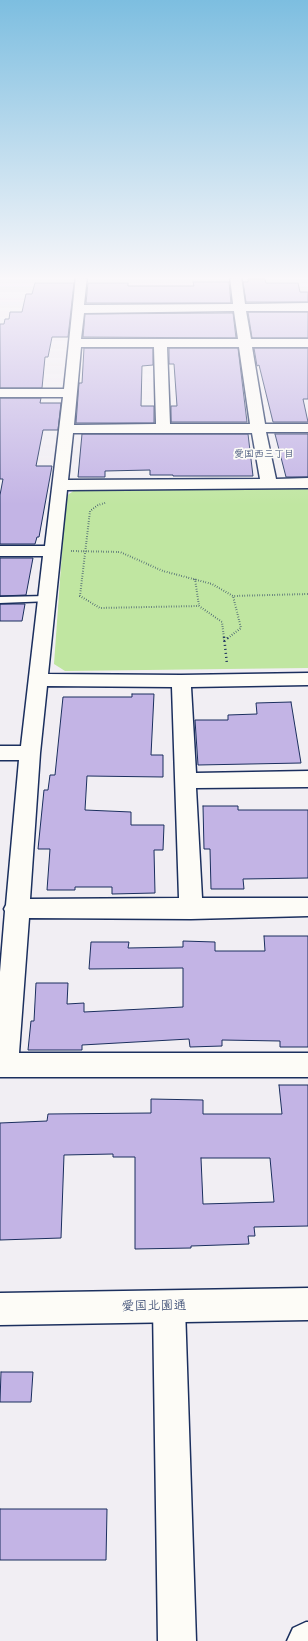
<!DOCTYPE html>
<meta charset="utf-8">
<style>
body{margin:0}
canvas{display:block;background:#f1eef3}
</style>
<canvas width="308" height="1641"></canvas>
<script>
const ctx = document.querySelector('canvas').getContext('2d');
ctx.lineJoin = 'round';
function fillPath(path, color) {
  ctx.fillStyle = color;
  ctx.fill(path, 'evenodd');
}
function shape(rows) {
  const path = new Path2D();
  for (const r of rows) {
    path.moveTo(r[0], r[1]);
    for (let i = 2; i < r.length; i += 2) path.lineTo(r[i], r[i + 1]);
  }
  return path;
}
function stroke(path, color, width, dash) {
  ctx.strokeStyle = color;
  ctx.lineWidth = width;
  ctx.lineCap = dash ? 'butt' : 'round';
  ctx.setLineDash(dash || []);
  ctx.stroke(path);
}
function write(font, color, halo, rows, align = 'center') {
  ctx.font = font + ' "Architects Daughter","Klee One",sans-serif';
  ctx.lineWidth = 3.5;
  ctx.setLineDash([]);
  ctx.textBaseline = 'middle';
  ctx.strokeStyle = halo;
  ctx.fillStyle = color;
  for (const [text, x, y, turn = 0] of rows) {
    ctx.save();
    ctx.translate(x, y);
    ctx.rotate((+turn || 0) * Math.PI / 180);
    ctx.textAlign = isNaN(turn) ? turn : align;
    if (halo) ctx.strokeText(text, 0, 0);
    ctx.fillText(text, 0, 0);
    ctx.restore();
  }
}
fillPath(shape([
 [308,488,308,668,65,671,54,664,66,496,75,490]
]), '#c0e6a1');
const building = shape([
 [248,279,265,279,266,283,298,283,300,292,308,292,308,302,246,302,243,282,248,282,248,279],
 [193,282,229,282,231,303,86,303,88,283,128,283,128,286,194,286,193,282],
 [35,283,74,283,68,337,52,337,48,357,45,357,42,388,0,388,0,324,4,324,5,319,9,319,10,312,22,312,26,294,32,294,35,283],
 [248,312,308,312,308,338,252,338,248,312],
 [233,313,236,338,83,337,85,314,233,313],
 [84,348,153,348,153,365,142,366,141,406,154,406,154,423,76,423,79,383,82,383,84,348],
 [169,348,238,348,247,422,171,422,171,406,177,406,174,364,169,364,169,348],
 [254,348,308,348,308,399,303,399,308,422,273,422,259,365,257,366,254,348],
 [0,398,41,398,40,403,61,403,58,430,43,430,36,466,52,466,39,537,37,537,35,544,0,544,0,495,3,479,0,479,0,398],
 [82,434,248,434,253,476,173,476,173,475,150,475,150,470,105,471,105,477,78,477,82,434],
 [275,434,308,434,308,477,286,477,275,434],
 [0,558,33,558,26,595,0,596,0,558],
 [0,604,25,604,22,621,0,621,0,604],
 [132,694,154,694,151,755,163,755,163,777,87,776,85,810,131,812,131,825,164,825,163,850,154,850,155,893,112,894,112,887,75,887,75,890,47,890,50,849,38,849,44,790,48,790,50,775,55,775,63,697,132,697,132,694],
 [291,702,301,763,198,765,195,720,228,720,228,715,257,714,256,703,291,702],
 [203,806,238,806,238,810,308,810,308,878,243,879,244,889,211,889,210,849,204,849,203,806],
 [264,936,308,936,308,1047,280,1047,280,1041,222,1040,222,1046,190,1047,189,1039,82,1045,82,1050,28,1050,31,1021,34,1021,36,983,68,983,67,1004,84,1003,84,1012,183,1007,183,968,89,969,91,942,129,942,128,948,183,947,183,941,215,942,215,951,265,951,264,936],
 [279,1085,308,1085,308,1226,254,1227,255,1236,248,1236,249,1244,191,1246,191,1248,135,1249,135,1157,113,1157,113,1154,64,1155,61,1238,0,1240,0,1123,47,1121,48,1114,151,1113,151,1099,203,1100,203,1114,282,1114,279,1085],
 [201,1158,270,1158,274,1202,203,1204,201,1158],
 [1,1372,33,1372,31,1402,0,1402,1,1372],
 [0,1509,107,1509,106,1560,0,1560,0,1509]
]);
fillPath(building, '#c3b4e5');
stroke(building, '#1b2f5e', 1);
const lane = shape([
 [47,596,51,597,52,599,51,601,0,603,0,597,47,596]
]);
const street = shape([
 [76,276,87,276,84,305,233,304,230,276,241,276,245,304,308,303,308,311,246,311,251,339,308,339,308,347,252,347,265,424,308,424,308,432,266,432,276,479,308,478,308,488,67,490,48,674,181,675,308,673,308,685,191,687,196,773,308,771,308,787,196,788,202,898,308,898,308,916,191,919,29,918,19,1053,308,1053,308,1077,0,1077,0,972,5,911,4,909,6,905,19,760,0,760,0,746,21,746,43,556,0,556,0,546,45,546,63,397,0,397,0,389,64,389,76,276],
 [234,311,238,339,81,339,84,313,234,311],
 [81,347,154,347,156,424,74,425,81,347],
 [167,347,239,347,250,424,170,424,167,347],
 [73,433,252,433,260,479,68,480,73,433],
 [47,686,172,687,179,898,30,899,40,753,47,686],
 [169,1291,180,1296,185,1307,196,1641,158,1641,153,1307,158,1296,169,1291],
 [306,1622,308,1622,308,1641,287,1641,293,1628,306,1622]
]);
const secondary = shape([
 [308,1288,308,1320,0,1325,0,1293,308,1288]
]);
stroke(lane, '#1b2f5e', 3);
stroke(street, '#1b2f5e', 3);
stroke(secondary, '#1b2f5e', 3);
stroke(shape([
 [105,503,98,505,90,511,80,596,100,608,199,606,222,622,224,638],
 [71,551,120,552,163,571,212,584,233,596,308,594],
 [195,579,199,606],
 [228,638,241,628,233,596]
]), '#1b2f5e', 2, [0.5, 2]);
stroke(shape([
 [224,637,227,664],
 [224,641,229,637]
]), '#1b2f5e', 2.5, [1, 3]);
fillPath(lane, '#fdfcf7');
fillPath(street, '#fdfcf7');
fillPath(secondary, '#fdfcf7');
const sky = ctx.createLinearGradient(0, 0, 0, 505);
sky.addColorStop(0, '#7dbee0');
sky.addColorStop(0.55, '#f9f7fa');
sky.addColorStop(1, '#f9f7fa00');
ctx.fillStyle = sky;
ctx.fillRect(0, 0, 308, 505);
write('10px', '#1b2f5e', '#fdfcf7', [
 ["愛国西三丁目",264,455]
]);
write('13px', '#1b2f5e', '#fdfcf7', [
 ["愛国北園通",154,1307,-1]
]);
</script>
